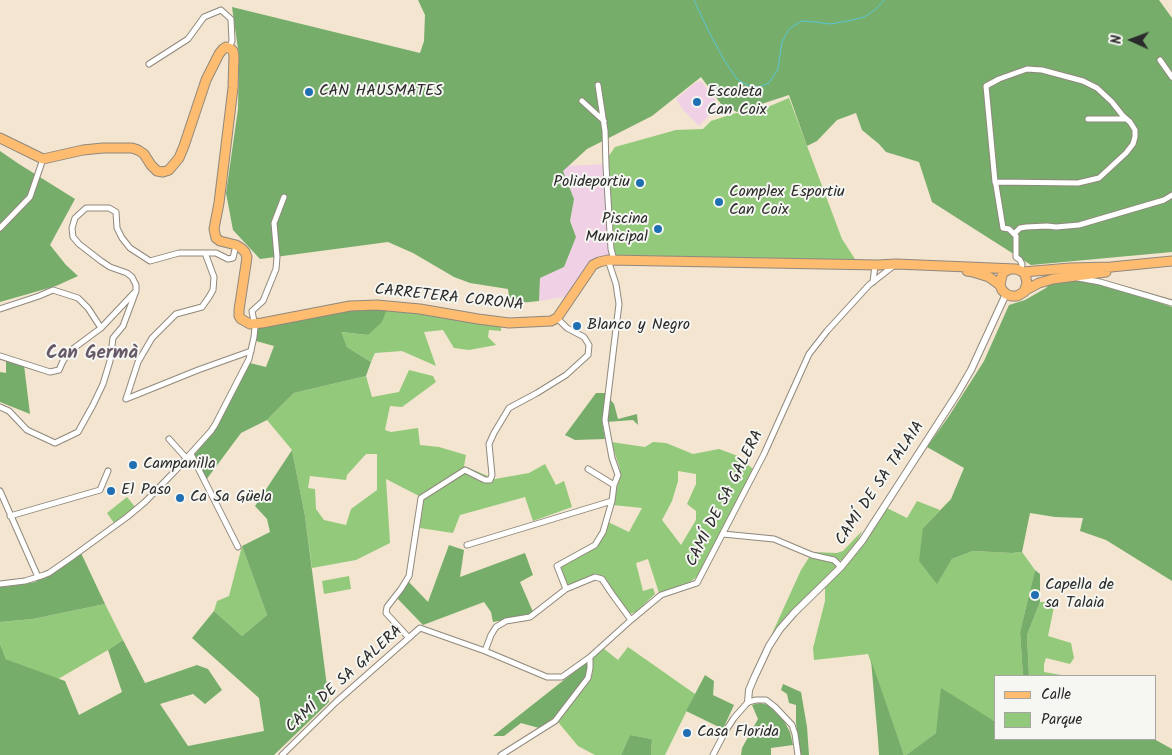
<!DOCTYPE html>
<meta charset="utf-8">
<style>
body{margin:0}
#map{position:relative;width:1172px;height:755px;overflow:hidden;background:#f3e5cf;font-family:Kalam,sans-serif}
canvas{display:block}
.legend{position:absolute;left:994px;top:675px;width:162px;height:65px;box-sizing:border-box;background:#f6f6f2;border:1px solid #a5a5a2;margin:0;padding:6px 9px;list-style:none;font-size:15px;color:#2b2b2b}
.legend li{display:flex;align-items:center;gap:10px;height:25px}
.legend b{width:25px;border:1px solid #a5a5a2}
.north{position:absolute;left:1107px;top:15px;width:50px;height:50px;-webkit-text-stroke:4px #f6f6f2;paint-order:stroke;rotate:272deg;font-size:14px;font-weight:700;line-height:20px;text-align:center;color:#2b2b2b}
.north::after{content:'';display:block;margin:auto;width:18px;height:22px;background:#2b2b2b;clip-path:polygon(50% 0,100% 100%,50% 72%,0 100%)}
</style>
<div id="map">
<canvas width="1172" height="755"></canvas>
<ul class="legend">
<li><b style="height:6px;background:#fdbc70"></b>Calle</li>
<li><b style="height:14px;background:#93c97b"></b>Parque</li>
</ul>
<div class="north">N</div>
</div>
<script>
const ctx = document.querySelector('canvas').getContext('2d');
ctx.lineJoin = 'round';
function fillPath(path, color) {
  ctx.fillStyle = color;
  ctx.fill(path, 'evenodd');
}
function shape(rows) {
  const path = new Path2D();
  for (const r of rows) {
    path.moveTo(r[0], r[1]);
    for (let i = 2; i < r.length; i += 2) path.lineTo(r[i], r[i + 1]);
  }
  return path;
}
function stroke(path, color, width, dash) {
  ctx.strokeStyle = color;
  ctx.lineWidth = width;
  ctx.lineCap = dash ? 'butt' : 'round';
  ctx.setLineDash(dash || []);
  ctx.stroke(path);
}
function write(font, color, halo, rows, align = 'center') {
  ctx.font = font + ' Kalam,sans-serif';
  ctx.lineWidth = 4;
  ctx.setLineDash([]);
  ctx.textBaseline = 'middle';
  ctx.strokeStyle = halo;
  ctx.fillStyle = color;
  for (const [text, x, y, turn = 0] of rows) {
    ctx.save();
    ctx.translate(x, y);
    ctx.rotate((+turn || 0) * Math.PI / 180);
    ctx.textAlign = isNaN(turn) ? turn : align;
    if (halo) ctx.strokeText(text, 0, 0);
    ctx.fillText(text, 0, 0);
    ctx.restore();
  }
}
fillPath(shape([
 [701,81,719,105,699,126,683,110,676,99,695,83],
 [608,164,614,254,612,264,602,266,591,271,577,295,539,301,540,278,564,267,576,237,570,221,574,199,563,171,565,166]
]), '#f0d0e5');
fillPath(shape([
 [789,98,842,239,855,259,841,261,618,257,614,254,608,157,615,147,676,130,703,129,711,121,736,113,751,114],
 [387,309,419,311,501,325,501,331,489,330,488,337,496,345,469,350,454,348,443,330,424,332,436,366,402,351,375,353,371,362,347,347,340,332,368,335],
 [409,370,433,376,436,382,402,407,390,406,385,430,391,432,418,428,420,445,439,447,466,455,464,466,495,479,529,473,545,464,556,485,564,481,572,507,533,521,525,497,460,515,453,533,420,528,423,498,386,479,390,543,356,560,312,568,305,516,292,450,267,420,294,393,366,376,372,397,399,392],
 [366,454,377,454,377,490,351,509,346,525,324,520,316,509,315,489,308,488,310,476,346,480,347,475],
 [611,442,645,447,653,442,666,443,693,454,719,449,738,456,753,469,698,576,690,582,659,593,648,559,636,563,643,591,653,588,655,594,636,612,629,614,603,578,569,586,566,585,560,569,560,567,594,549,602,539,608,522,629,532,642,508,613,505,619,479,620,469],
 [678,471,696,474,696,484,687,504,696,511,696,520,681,545,662,520,672,501,678,481],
 [127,497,135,507,114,523,107,513],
 [917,501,940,510,923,528,937,583,952,559,973,551,1012,553,1022,552,1035,570,1020,632,1023,676,996,676,996,720,936,733,906,755,904,755,868,654,814,660,813,648,825,601,825,588,858,552,887,508,907,518],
 [862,531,858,540,842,560,839,561,812,552,837,553,843,551],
 [242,546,267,615,242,636,214,611,217,601,229,596],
 [810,556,833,562,837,566,782,621,771,636,801,570],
 [349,576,351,589,324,594,322,581],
 [1040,602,1055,602,1048,636,1071,643,1074,658,1070,664,1046,658,1044,664,1044,672,1067,676,1029,676,1027,635],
 [105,604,123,640,108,650,58,679,6,659,0,644,0,622,33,619],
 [628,647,695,694,665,755,651,755,652,739,630,735,621,755,595,755,578,746,558,722,590,681,593,671,592,657,603,648,618,660]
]), '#93c97b');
fillPath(shape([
 [418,0,1159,0,1172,18,1172,252,1031,265,932,202,919,162,886,152,879,144,862,130,856,113,837,120,817,141,807,146,789,95,737,112,721,104,701,77,652,116,587,149,563,171,574,199,570,221,576,237,564,267,540,278,539,301,510,304,508,289,470,283,454,277,413,253,388,242,260,259,233,230,226,193,238,109,239,56,232,7,420,53,424,41,425,15],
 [0,151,19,164,75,199,50,245,66,265,78,276,56,286,0,302],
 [1073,277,1116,287,1172,307,1172,581,1106,540,1080,531,1083,518,1055,517,1030,513,1022,552,1012,553,973,551,952,559,937,584,919,561,923,528,951,499,964,468,927,447,949,416,984,361,1009,305,1025,300,1046,288,1053,280],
 [350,309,387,309,382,322,368,335,341,332,347,347,371,362,366,376,294,393,267,420,241,433,206,480,194,455,215,430,250,363,266,367,274,346,256,341,257,327],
 [6,361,24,365,30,414,0,402,0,372,6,373],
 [596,393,606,393,602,422,605,439,575,440,565,435],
 [609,398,614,404,618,419,637,414,638,425,633,420,606,422],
 [292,450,305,516,329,702,274,755,0,755,0,644,6,659,65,681,79,715,122,692,108,650,123,640,145,683,197,665,208,669,222,690,205,704,193,694,160,704,188,746,264,731,259,698,192,638,214,611,242,636,267,615,242,546,270,532,267,519,255,506],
 [449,545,464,550,460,577,525,553,533,575,520,582,533,612,530,615,493,622,491,612,484,602,423,625,396,597,408,581,428,602],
 [81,553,105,604,33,619,0,622,0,587,11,586,35,582],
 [1035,570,1040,574,1040,602,1027,635,1029,676,1023,676,1020,632],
 [871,660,904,755,879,755,878,740],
 [588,661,588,668,586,677,555,717,539,728,521,723,504,736,493,736],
 [705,675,714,681,713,695,734,705,723,729,686,711],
 [783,684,801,692,807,727,809,755,799,755,796,722,796,705,789,703,787,694,781,690],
 [941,688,994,721,996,720,996,739,1154,739,1172,749,1172,755,906,755,936,733],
 [760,703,768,705,784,721,790,732,793,745,771,748,771,755,741,755,742,748,758,719,752,705],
 [630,735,652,739,651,755,621,755]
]), '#76ad6b');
stroke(shape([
 [694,0,708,30,723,58,737,79,747,85,759,87,769,83,778,69,782,42,789,29,801,21,815,22,830,24,848,21,864,17,875,10,884,0]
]), '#5ac6d3', 1);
const minor = shape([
 [1160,60,1172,77],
 [149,64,188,39,204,17,221,10,231,19,232,41,229,48],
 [598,85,605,131,606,166,611,249,614,260],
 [582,101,604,121],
 [1088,119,1125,119],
 [995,182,1078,183,1099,178,1126,153,1133,144,1135,137,1135,130,1130,122,1123,116,1112,102,1097,88,1083,81,1042,70,1027,69,999,79,986,86,995,182,996,185,1003,228,1009,229,1016,236,1016,257,1020,260,1022,264,1021,271],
 [0,228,30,197,43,159],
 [1014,234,1020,228,1026,227,1047,226,1056,227,1079,225,1164,200,1172,195],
 [1078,278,1100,282,1172,303],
 [873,282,875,265],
 [0,309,39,296,53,290,78,298,88,308,101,328],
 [0,356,50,372,59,370,63,361,70,351,101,328,134,293],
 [126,399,138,362,152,338,176,314,202,307,209,297,213,290,214,277,205,253],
 [126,399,198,370,251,351],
 [0,407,9,411,27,430,55,443,78,432,93,405,103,384,110,361,113,338,123,326,136,291,136,285,132,277,127,273,110,267,101,261,79,244,73,237,72,228,75,218,86,208,109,208,116,212,117,228,122,238,130,248,150,261,179,253,216,253,228,259,233,258,236,245],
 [169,439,187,459],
 [191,454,238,547],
 [588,469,614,485],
 [0,491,38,577],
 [10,516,100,490,108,471],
 [723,534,774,539,812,555,834,560,841,567],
 [467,545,612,501],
 [0,584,25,581,44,575,49,573,72,557,127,517,145,502,175,471,211,431,215,425,249,359,254,337,255,327,252,311,263,301,276,269,277,257,274,223,284,197],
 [566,589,557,566,595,545,603,532,612,501,614,485,618,475,612,458,605,420,619,304,616,284,608,260],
 [409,638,386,613,387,607,401,589,409,576,421,498,465,470,485,480,490,480,492,475,489,444,494,433,509,408,537,393,566,375,588,355,589,345,584,337,567,328,557,318],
 [485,651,491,635,496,627,506,621,530,617,566,589,595,577,602,579,612,594,631,620],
 [282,755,336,702,420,628,485,651,547,677,562,677,590,657,631,620,661,595,697,583,764,454,809,354,827,331,869,285,892,267],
 [501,755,555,721,588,678,590,668,590,657],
 [713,755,725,732,734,718,748,702,756,700,766,700,775,707,792,725,795,734,798,755]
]);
const tertiary = shape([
 [748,702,749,690,754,678,769,646,780,629,794,613,841,567,862,541,957,394,971,370,1006,294]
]);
const primary = shape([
 [0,138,43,159,83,150,103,148,132,148,138,150,144,154,151,165,157,171,163,172,169,170,179,158,184,146,206,80,219,54,223,49,226,47,231,49,233,51,234,56,233,88,219,203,214,229,216,238,220,241,236,245,241,248,245,252,247,257,246,264,239,310,239,316,241,319,250,324,262,323,350,306,377,305,420,309,478,319,509,323,551,321,557,318,593,265,599,262,608,260,878,265,896,264,1016,269,1021,271,1025,274,1027,283,1024,292,1017,296,1011,296,1006,294,1002,290,1000,285,1002,275,1004,272,1010,269],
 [967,271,973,272,989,277,1000,285],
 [1023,272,1070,268,1111,267,1172,261],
 [1024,291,1039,283,1053,279,1106,272]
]);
stroke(minor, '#8f887d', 7);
stroke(tertiary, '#8f887d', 8);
stroke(primary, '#8f887d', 11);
stroke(minor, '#fff', 5);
stroke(tertiary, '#fff', 6);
stroke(primary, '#fdbc70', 9);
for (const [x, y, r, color] of [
 [309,92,5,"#1f6fb2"],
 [697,102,5,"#1f6fb2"],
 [640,183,5,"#1f6fb2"],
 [719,202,5,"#1f6fb2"],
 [658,229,5,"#1f6fb2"],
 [577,326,5,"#1f6fb2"],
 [133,465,5,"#1f6fb2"],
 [111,491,5,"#1f6fb2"],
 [180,498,5,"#1f6fb2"],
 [1035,595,5,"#1f6fb2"],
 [687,733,5,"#1f6fb2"]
]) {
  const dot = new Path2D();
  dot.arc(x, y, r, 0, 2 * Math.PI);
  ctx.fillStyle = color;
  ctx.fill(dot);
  stroke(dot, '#f6f6f2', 2);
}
write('16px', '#2b2b2b', '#f6f6f2', [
 ["CAN HAUSMATES",319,92],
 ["Escoleta",707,93],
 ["Can Coix",707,111],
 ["Polideportiu",630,183,"right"],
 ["Complex Esportiu",729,193],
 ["Can Coix",729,211],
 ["Piscina",648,220,"right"],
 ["Municipal",648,238,"right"],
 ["Blanco y Negro",587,326],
 ["Campanilla",143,465],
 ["El Paso",121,491],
 ["Ca Sa Güela",190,498],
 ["Capella de",1045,586],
 ["sa Talaia",1045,604],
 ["Casa Florida",697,733]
], 'left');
write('16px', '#2b2b2b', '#f6f6f2', [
 ["CARRETERA CORONA",449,299,6],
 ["CAMÍ DE SA TALAIA",881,484,-56],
 ["CAMÍ DE SA GALERA",726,499,-63],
 ["CAMÍ DE SA GALERA",345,680,-42]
]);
write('bold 19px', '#675a68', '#f6f6f2', [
 ["Can Germà",92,355]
]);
</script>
